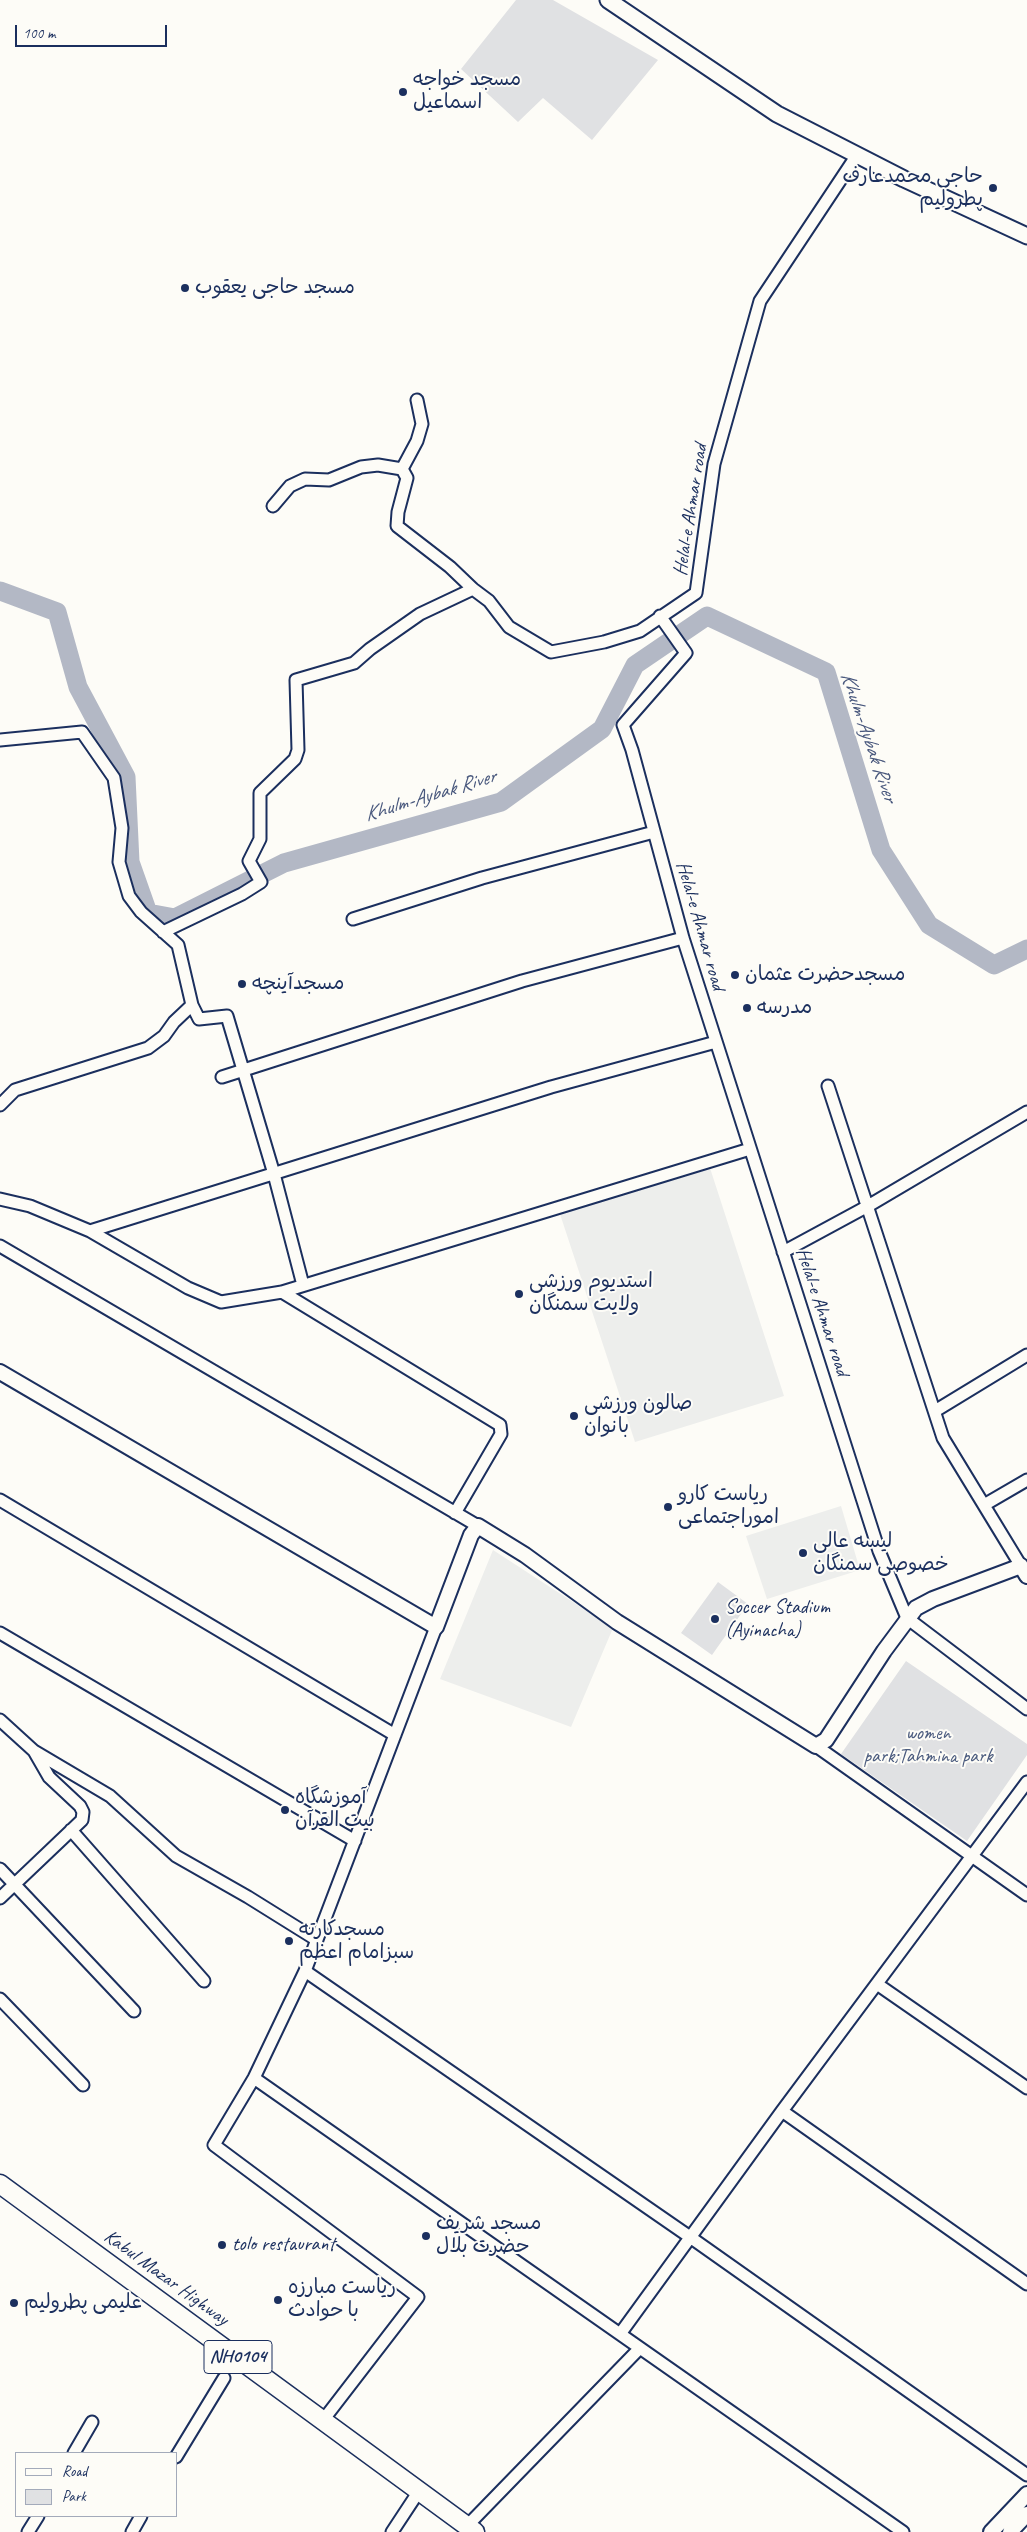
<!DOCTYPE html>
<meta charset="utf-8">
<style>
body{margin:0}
#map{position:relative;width:1027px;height:2532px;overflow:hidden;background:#fdfcf7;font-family:Caveat,sans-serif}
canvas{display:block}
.legend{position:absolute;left:15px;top:2452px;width:162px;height:65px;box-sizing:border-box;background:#fdfcf7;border:1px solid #a3aaba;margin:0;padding:6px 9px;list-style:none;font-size:15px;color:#1b2f5e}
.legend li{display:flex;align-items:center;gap:10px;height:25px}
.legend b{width:25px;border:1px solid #a3aaba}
.scale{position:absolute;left:15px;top:25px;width:152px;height:22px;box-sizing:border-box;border:2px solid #1b2f5e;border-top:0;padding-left:6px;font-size:15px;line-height:18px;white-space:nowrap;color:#1b2f5e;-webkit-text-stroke:4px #fdfcf7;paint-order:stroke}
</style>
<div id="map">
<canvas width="1027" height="2532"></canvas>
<ul class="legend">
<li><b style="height:6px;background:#fdfcf7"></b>Road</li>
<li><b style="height:14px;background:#e0e1e3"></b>Park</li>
</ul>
<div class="scale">100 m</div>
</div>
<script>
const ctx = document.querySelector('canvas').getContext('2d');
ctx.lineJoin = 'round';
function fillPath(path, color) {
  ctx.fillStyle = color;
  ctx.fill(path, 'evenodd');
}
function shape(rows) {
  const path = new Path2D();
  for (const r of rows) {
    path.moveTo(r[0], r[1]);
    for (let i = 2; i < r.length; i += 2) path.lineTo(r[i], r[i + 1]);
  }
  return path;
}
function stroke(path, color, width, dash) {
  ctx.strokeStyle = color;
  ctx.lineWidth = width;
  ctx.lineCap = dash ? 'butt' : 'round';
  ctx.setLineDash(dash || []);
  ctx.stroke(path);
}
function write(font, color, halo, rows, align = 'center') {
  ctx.font = font + ' Caveat,"Playpen Sans Arabic",sans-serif';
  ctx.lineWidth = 4;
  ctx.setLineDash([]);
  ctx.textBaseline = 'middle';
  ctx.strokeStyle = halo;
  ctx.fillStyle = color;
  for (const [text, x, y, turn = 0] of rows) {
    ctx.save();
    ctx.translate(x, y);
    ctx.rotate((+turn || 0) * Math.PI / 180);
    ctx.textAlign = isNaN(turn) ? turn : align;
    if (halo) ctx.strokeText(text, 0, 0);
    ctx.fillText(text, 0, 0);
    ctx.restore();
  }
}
fillPath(shape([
 [710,1168,784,1396,635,1442,560,1214],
 [841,1506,860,1570,767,1599,746,1536],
 [493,1550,613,1628,571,1727,440,1679]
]), '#edeeec');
fillPath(shape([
 [516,0,553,0,658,60,592,140,543,98,518,122,461,69],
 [718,1582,748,1604,712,1655,681,1633],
 [906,1661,1027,1744,1027,1755,967,1841,841,1754]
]), '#e0e1e3');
stroke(shape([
 [0,591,57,612,78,687,126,777,130,862,148,913,175,918,284,863,501,802,602,729,635,665,707,616,826,672,881,850,929,925,994,965,1027,949]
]), '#b3b8c5', 19);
const minor = shape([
 [417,400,422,424,417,441,402,469,407,478,398,512,397,526,450,567,473,589,489,601,509,627,551,652,604,642,640,631,696,593,714,464,760,301,857,155],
 [273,506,290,486,305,479,329,480,361,467,378,465,402,469],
 [660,616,686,653,623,725,632,750,683,938,879,1551,907,1618,1027,1709],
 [0,740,82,732,114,778,122,828,119,862,129,896,141,912,178,945,192,1005,199,1019,227,1016,274,1174,303,1285],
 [353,919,482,878,654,832],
 [163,932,242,894,261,882,249,861,260,839,260,793,295,759,298,750,296,680,354,663,370,649,420,614,473,589],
 [222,1077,522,981,683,938],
 [828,1086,943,1438,1021,1566],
 [0,1105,15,1090,148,1048,164,1036,174,1022,192,1005],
 [0,1199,30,1206,90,1231,188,1288,221,1302,282,1292,750,1149],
 [90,1231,551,1087,716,1042],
 [0,1246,478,1526],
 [783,1252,868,1206,1027,1112],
 [282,1292,500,1425,501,1434,455,1513],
 [935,1411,1027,1355],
 [0,1500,395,1735],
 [984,1505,1027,1480],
 [0,1633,355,1841],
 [0,1720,34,1751,110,1796,176,1856,248,1897,317,1940],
 [816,1746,1027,1895],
 [71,1830,204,1981],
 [0,1869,134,2011],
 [0,1898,82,1820,83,1812,80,1806,49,1777,34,1751],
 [305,1971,690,2237,1027,2475],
 [877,1984,1027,2088],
 [0,1999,83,2085],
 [254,2078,903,2532],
 [782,2111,1027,2284],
 [620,2334,782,2111,1027,1782],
 [324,2419,418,2297,214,2145,254,2078,305,1971,436,1627],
 [74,2453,92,2422],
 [176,2457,224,2378],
 [467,2526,640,2348],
 [28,2532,38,2516],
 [132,2532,141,2516],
 [392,2532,419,2491]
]);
const tertiary = shape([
 [0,1372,436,1627,471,1535,478,1526,525,1555,617,1622,816,1746,826,1740,884,1651,916,1608,933,1599,1021,1566,1027,1576],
 [991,2532,1027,2494],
 [1010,2532,1027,2514]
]);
const secondary = shape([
 [608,0,777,114,904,179,1027,236]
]);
const trunk = shape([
 [0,2184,475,2532]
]);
stroke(minor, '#1b2f5e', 15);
stroke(tertiary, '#1b2f5e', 18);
stroke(secondary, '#1b2f5e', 19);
stroke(trunk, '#1b2f5e', 21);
stroke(minor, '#fdfcf7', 11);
stroke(tertiary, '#fdfcf7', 14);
stroke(secondary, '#fdfcf7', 15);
stroke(trunk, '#fdfcf7', 18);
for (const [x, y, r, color] of [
 [403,92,5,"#1b2f5e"],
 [993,188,5,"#1b2f5e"],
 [185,288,5,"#1b2f5e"],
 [735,975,5,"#1b2f5e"],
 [242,984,5,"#1b2f5e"],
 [747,1008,5,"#1b2f5e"],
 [519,1294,5,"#1b2f5e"],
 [574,1416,5,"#1b2f5e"],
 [668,1507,5,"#1b2f5e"],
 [803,1553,5,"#1b2f5e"],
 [715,1619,5,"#1b2f5e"],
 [285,1810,5,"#1b2f5e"],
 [289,1941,5,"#1b2f5e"],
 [426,2236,5,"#1b2f5e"],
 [222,2245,5,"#1b2f5e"],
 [278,2300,5,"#1b2f5e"],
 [14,2303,5,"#1b2f5e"]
]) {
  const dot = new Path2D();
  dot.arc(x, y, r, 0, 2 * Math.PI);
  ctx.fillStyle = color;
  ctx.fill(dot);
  stroke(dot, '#fdfcf7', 2);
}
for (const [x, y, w] of [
 [238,2357,68]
]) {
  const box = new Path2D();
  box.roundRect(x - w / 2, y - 16.5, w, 33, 4);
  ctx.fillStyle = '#fdfcf7';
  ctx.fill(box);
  stroke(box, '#1b2f5e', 1);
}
write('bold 19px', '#1b2f5e', null, [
 ["NH0104",238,2357]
]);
write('20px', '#1b2f5e', '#fdfcf7', [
 ["مسجد خواجه",413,80],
 ["اسماعیل",413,103],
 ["حاجی محمدعارف",983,177,"right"],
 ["پطرولیم",983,200,"right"],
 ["مسجد حاجی یعقوب",195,288],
 ["مسجدحضرت عثمان",745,975],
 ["مسجدآینچه",252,984],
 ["مدرسه",757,1008],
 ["استدیوم ورزشی",529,1282],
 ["ولایت سمنگان",529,1305],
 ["صالون ورزشی",584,1404],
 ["بانوان",584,1427],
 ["ریاست کارو",678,1495],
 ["اموراجتماعی",678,1518],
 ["لیسه عالی",813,1542],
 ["خصوصی سمنگان",813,1565],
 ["Soccer Stadium",725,1608],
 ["(Ayinacha)",725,1631],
 ["آموزشگاه",295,1798],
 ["بیت القرآن",295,1821],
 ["مسجدکارته",299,1930],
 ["سبزامام اعظم",299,1953],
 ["مسجد شریف",436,2224],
 ["حضرت بلال",436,2247],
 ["tolo restaurant",232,2245],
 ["ریاست مبارزه",288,2288],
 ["با حوادث",288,2311],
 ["علیمی پطرولیم",24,2303]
], 'left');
write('20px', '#1b2f5e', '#fdfcf7', [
 ["Helal-e Ahmar road",691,510,-81],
 ["Helal-e Ahmar road",700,926,74],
 ["Helal-e Ahmar road",822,1312,72],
 ["Kabul Mazar Highway",166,2278,36]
]);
write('20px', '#4c5c7f', '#fdfcf7', [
 ["women",928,1734],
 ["park;Tahmina park",928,1757]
]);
write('italic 21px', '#49587d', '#fdfcf7', [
 ["Khulm-Aybak River",868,737,71],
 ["Khulm-Aybak River",430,796,-17]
]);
</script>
